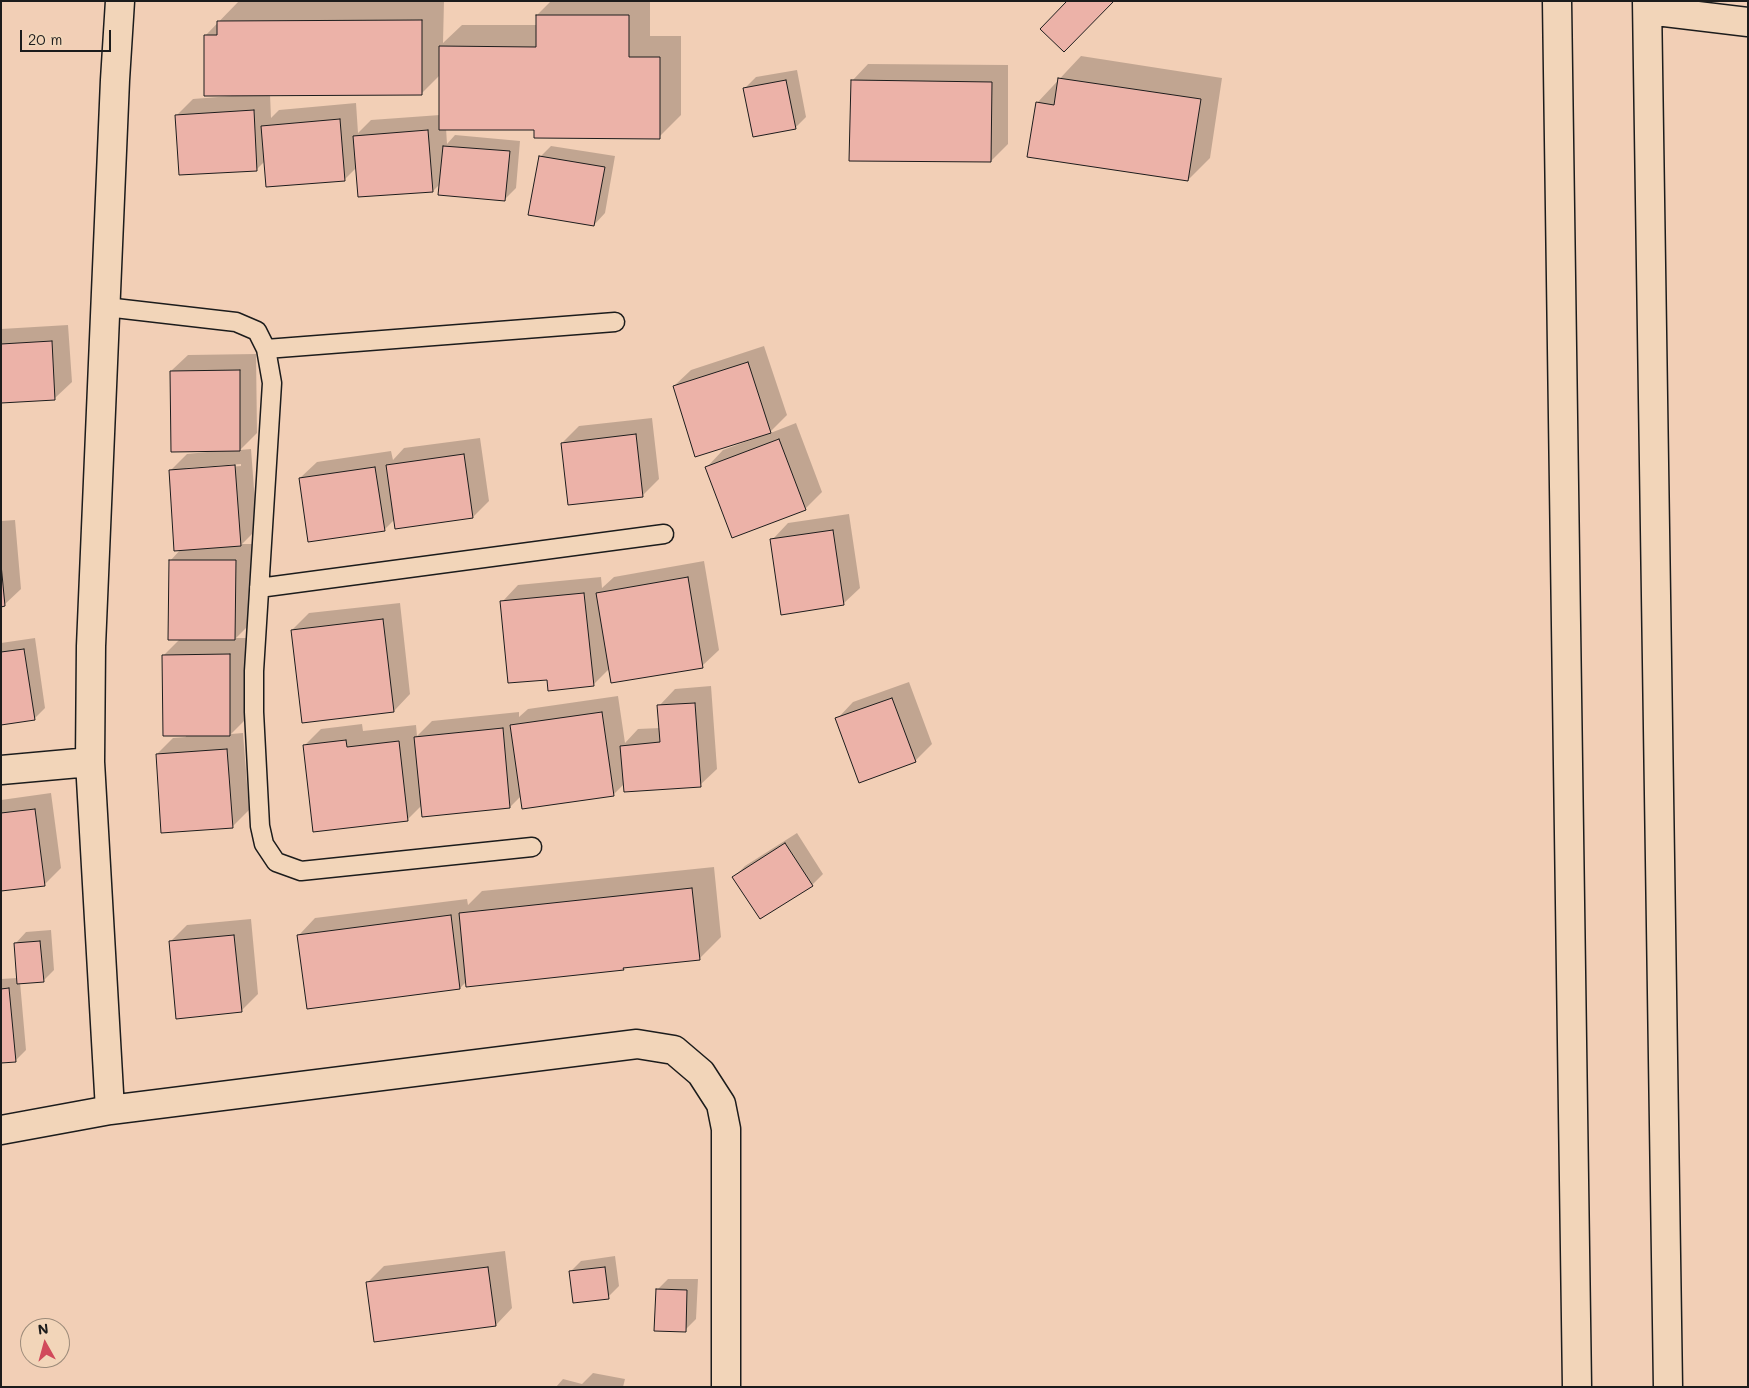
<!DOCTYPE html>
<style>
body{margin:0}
#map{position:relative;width:1749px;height:1388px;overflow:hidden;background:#f2cfb6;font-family:Mali,sans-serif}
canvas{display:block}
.frame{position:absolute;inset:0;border:2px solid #1c1c1c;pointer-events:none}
.north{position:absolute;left:20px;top:1318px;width:50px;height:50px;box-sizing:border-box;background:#f2d5b9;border:1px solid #9c8b7a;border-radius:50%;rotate:353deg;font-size:14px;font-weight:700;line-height:20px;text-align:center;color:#1c1c1c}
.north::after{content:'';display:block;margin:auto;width:18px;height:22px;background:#d1495b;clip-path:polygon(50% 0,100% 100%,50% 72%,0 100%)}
.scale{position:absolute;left:20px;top:30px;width:91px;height:22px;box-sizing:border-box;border:2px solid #1c1c1c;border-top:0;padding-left:6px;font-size:15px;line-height:18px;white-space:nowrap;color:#1c1c1c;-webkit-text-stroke:4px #f2d5b9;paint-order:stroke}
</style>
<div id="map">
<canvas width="1749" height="1388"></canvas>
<div class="frame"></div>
<div class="north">N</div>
<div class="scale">20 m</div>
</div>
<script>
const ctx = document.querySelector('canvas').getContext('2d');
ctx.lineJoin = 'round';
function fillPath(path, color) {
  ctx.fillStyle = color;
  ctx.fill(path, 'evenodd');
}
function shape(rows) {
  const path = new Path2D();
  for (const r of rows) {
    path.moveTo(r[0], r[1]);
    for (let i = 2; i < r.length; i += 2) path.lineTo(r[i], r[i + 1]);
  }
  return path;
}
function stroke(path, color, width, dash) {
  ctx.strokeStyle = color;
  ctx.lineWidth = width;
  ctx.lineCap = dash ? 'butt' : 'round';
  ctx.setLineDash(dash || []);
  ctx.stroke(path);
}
fillPath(shape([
 [239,1,444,1,443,43,462,25,537,25,537,15,551,1,650,1,650,36,681,36,681,115,659,137,535,129,446,128,447,144,455,135,520,141,516,188,505,199,441,183,433,191,357,167,344,180,265,161,256,170,177,115,193,99,231,96,205,36],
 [440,75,440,115,371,120,358,133,356,103,279,110,271,118,270,94,421,94],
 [1081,56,1222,78,1210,158,1188,180,1037,103],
 [868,64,1008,65,1008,144,991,161,852,81],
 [797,70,806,117,795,128,745,88,756,77],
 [551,146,615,156,605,213,594,225,540,157],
 [68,325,72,382,55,398,1,402,1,329],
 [764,346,787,415,768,434,796,423,822,492,805,509,707,467,723,450,753,439,752,437,674,386,691,370],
 [256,354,257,433,240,450,251,449,257,529,242,544,252,544,252,622,236,638,246,638,247,718,231,734,243,733,249,810,232,827,157,754,173,738,186,737,164,655,180,639,170,561,181,549,170,471,187,454,207,452,171,371,188,355],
 [241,464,241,466,186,470,186,468],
 [652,418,659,479,642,496,562,443,579,426],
 [480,438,489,501,473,517,395,519,384,530,300,478,317,462,391,451,393,460,404,448],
 [849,514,860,588,843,604,772,540,788,523],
 [15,520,21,589,4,605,1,605,1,521],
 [704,561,719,650,702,666,609,669,593,685,548,678,502,602,518,585,601,577,602,588,614,577],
 [400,603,410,694,394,711,292,630,309,613],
 [35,638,45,708,34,719,1,724,1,643],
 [909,682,932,744,915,761,837,719,853,702],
 [711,686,717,769,700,785,624,784,613,795,521,796,510,807,422,805,407,820,304,746,321,729,362,724,363,731,416,725,417,736,432,721,519,712,519,717,528,709,618,696,625,743,638,729,660,728,659,706,675,689],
 [51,793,61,868,44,885,1,890,1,800],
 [797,833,823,874,812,885,734,877,745,866],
 [714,867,721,937,699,959,626,966,623,969,467,981,460,988,308,1007,299,935,315,918,467,899,468,905,482,891],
 [251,919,258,994,241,1011,170,942,187,925],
 [51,930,54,970,43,981,20,982,26,1050,15,1061,1,1062,1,979,17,978,15,944,26,932],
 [505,1251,512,1308,496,1325,367,1283,384,1266],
 [615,1256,619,1286,608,1297,570,1272,581,1261],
 [668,1279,698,1279,696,1319,685,1330,657,1290],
 [593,1373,625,1379,623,1387,556,1387,563,1379,582,1384]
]), '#0003');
const building = shape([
 [1067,1,1114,1,1064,52,1040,29,1067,1],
 [536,15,629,15,629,57,660,57,660,139,534,138,534,130,439,130,439,46,536,47,536,15],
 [422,20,422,95,204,96,204,35,217,35,217,21,422,20],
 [1058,78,1201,99,1188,181,1027,157,1036,102,1054,105,1058,78],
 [786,80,796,129,753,137,743,88,786,80],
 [851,80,992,82,991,162,849,161,851,80],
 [254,110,257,171,179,175,175,115,254,110],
 [340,119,345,181,266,187,261,126,340,119],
 [428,130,433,192,358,197,353,136,428,130],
 [443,146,510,151,505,201,438,195,443,146],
 [539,156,605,167,594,226,528,215,539,156],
 [52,341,55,400,1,403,1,344,52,341],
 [748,362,771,433,695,457,673,386,748,362],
 [240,370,240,451,171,452,170,371,240,370],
 [636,434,643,497,568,505,561,443,636,434],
 [779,439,806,510,732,538,705,467,779,439],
 [464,454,473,518,395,529,386,465,464,454],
 [235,465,241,546,174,551,169,470,235,465],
 [375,467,385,531,308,542,299,478,375,467],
 [833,530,844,605,781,615,770,539,833,530],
 [169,560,236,560,235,640,168,640,169,560],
 [1,564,5,606,1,607,1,564],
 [688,577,703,668,611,683,596,593,688,577],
 [584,593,594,686,548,691,547,680,508,683,500,601,584,593],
 [383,619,394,712,302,723,291,630,383,619],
 [24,649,35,720,1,725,1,652,24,649],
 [230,654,230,736,163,736,162,655,230,654],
 [892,698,916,762,859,783,835,718,892,698],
 [695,703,701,787,624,792,620,746,660,742,657,705,695,703],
 [602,712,614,796,522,809,510,725,602,712],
 [503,728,510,808,422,817,414,737,503,728],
 [346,740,347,747,399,741,408,821,313,832,303,745,346,740],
 [227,749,233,828,161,833,156,754,227,749],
 [35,809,45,886,1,891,1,813,35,809],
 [785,843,813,886,760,919,732,877,785,843],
 [692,888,700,960,623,968,624,970,466,987,459,913,692,888],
 [451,915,460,989,307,1009,297,935,451,915],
 [234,935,242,1012,176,1019,169,941,234,935],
 [40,941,44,982,17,984,14,943,40,941],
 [9,988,16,1062,1,1063,1,989,9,988],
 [488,1267,496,1326,374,1342,366,1282,488,1267],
 [605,1267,609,1299,573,1303,569,1271,605,1267],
 [656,1289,687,1290,686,1332,654,1331,656,1289]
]);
fillPath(building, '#ecb2a8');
stroke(building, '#1c1c1c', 1);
const lane = shape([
 [106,307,236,322,257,331,266,349,272,383,254,671,254,712,260,826,264,844,276,862,301,871,532,847],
 [266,349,615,322],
 [259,588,664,534]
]);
const street = shape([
 [1,770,90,762],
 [110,1110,90,762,91,646,115,80,120,1],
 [1,1130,110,1110,637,1044,674,1050,701,1073,721,1104,726,1129,726,1387]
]);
const secondary = shape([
 [1557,1,1577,1387],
 [1647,1,1668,1387],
 [1648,10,1748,22]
]);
stroke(lane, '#1c1c1c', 21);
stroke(street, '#1c1c1c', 31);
stroke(secondary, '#1c1c1c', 31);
stroke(lane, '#f2d5b9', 18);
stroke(street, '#f2d5b9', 28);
stroke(secondary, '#f2d5b9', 28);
</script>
